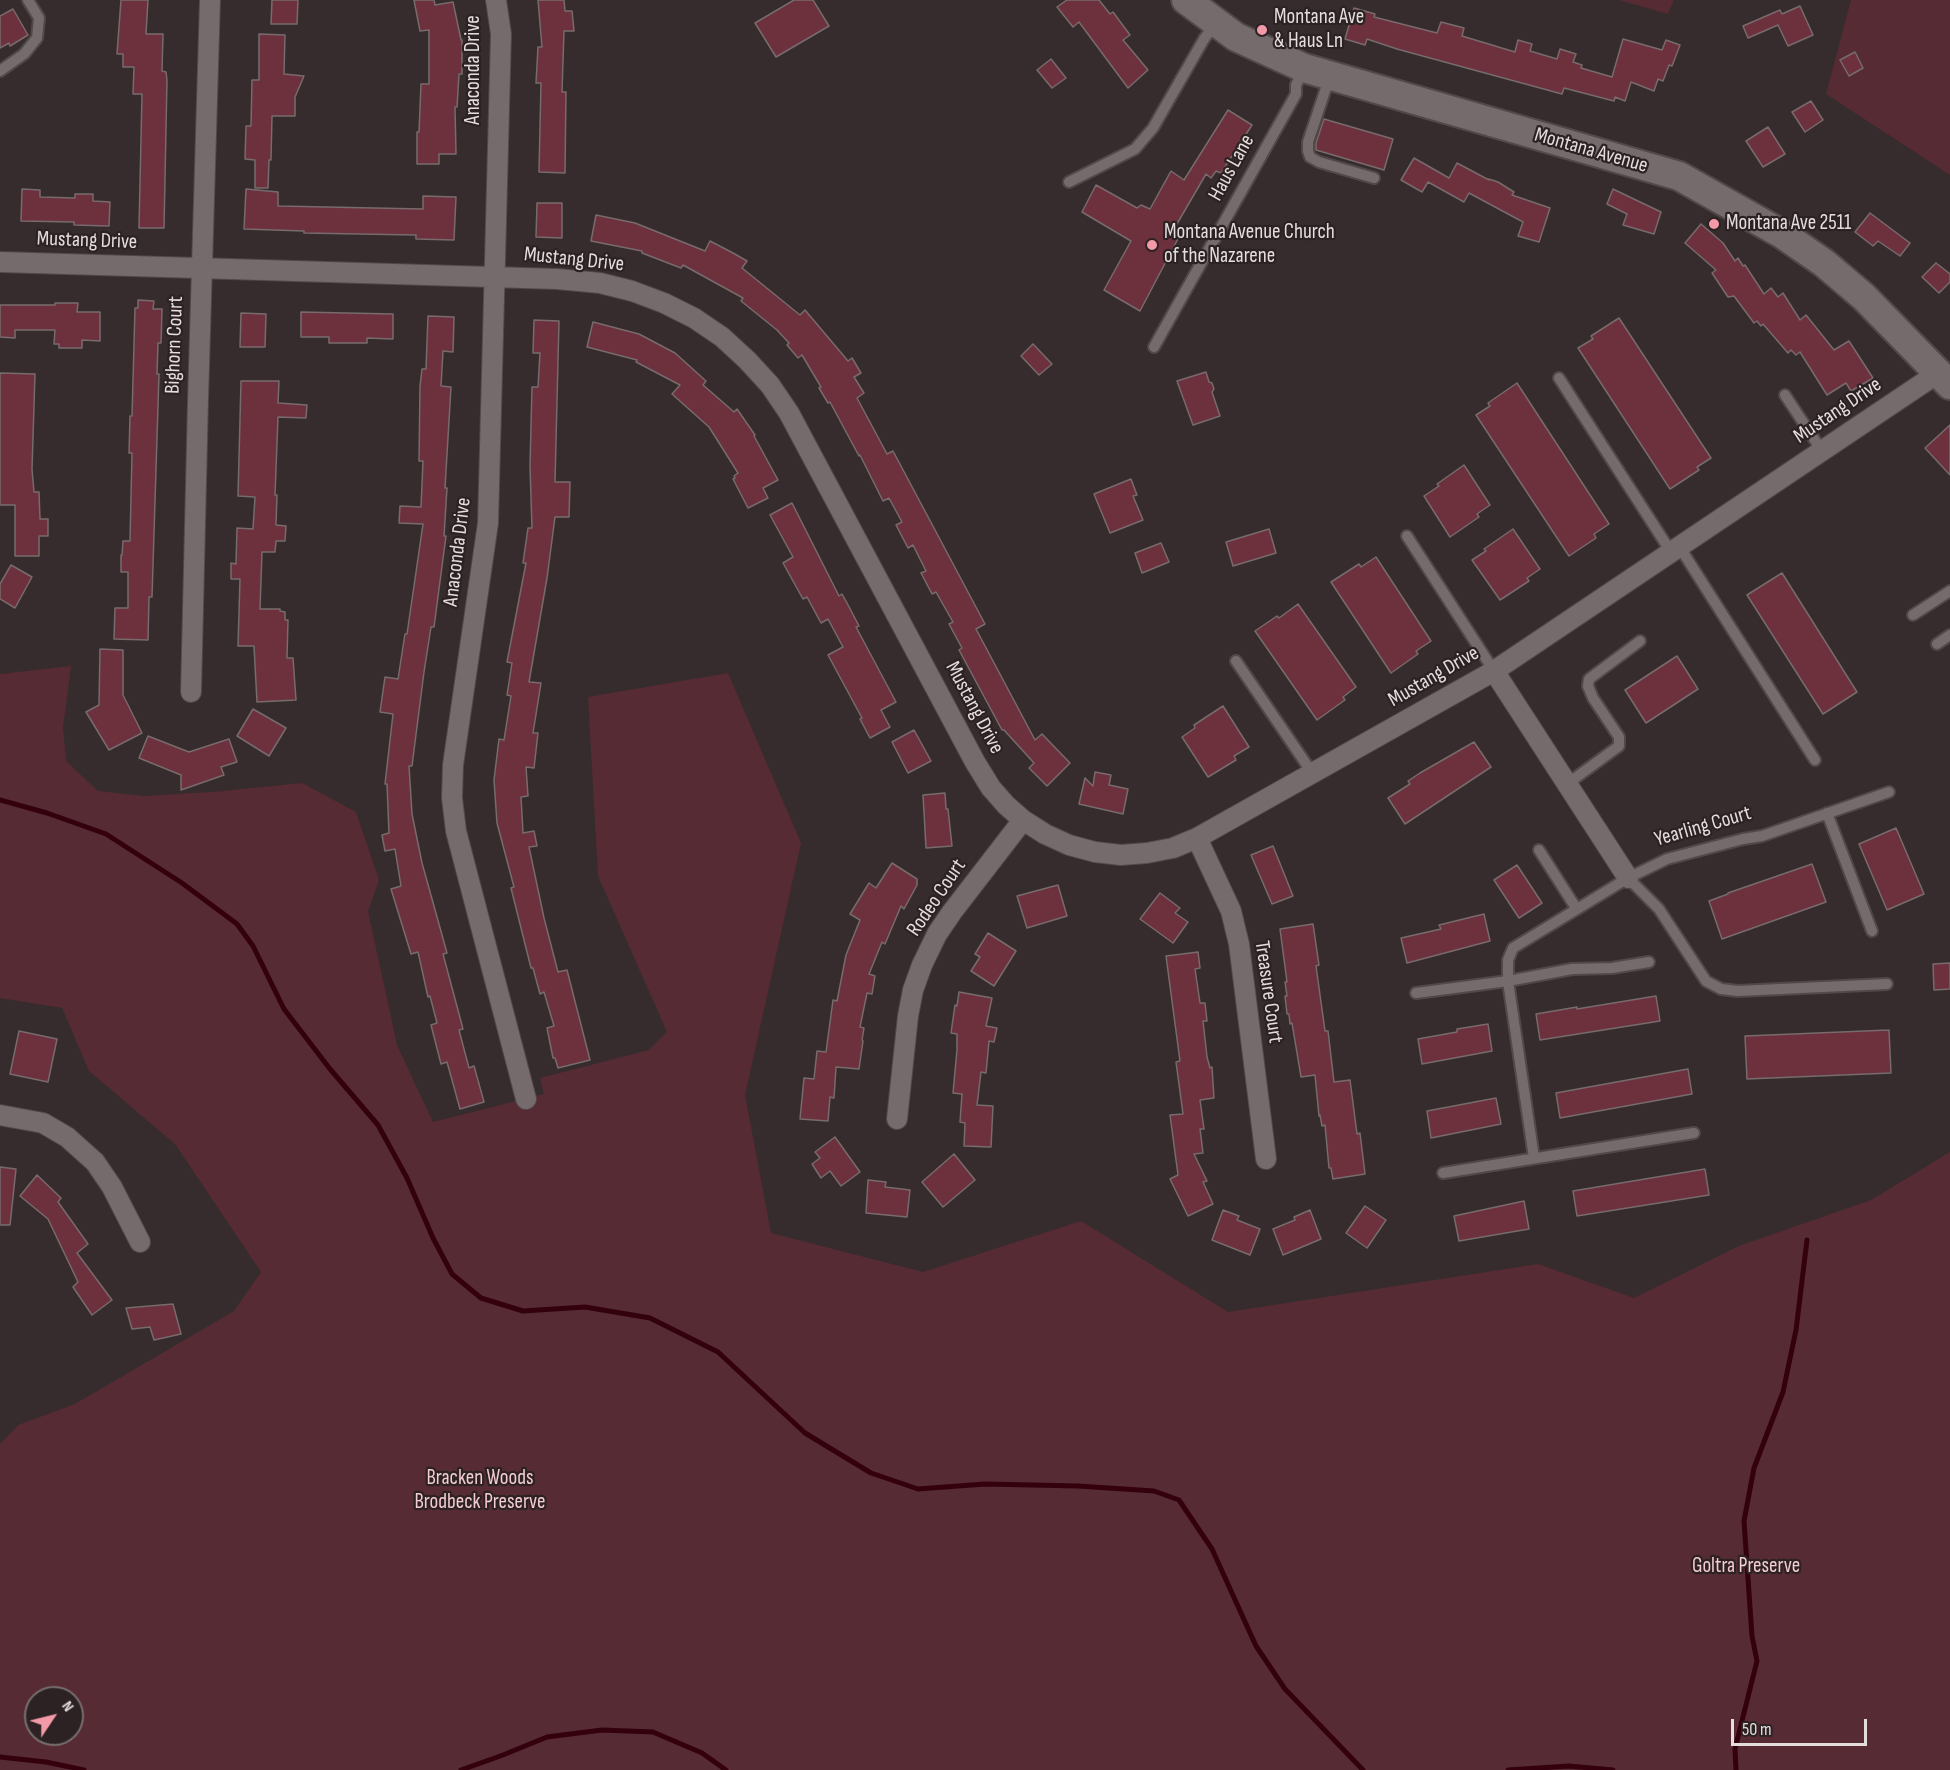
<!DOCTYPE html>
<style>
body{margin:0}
#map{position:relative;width:1950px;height:1770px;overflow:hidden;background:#362c2d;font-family:"Sofia Sans Condensed",sans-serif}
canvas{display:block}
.north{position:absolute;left:24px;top:1686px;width:60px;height:60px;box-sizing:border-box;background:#2c2223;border:2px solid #766d6e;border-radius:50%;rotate:55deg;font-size:16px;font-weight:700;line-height:24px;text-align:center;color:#e4ddde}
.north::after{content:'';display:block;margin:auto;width:21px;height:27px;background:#f39aa8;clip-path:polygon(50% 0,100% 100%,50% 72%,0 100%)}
.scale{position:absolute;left:1731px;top:1719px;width:136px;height:27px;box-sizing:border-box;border:3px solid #e4ddde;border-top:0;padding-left:8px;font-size:18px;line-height:21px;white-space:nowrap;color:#e4ddde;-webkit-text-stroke:4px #2c2223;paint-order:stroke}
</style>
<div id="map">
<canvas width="1950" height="1770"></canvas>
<div class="north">N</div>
<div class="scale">50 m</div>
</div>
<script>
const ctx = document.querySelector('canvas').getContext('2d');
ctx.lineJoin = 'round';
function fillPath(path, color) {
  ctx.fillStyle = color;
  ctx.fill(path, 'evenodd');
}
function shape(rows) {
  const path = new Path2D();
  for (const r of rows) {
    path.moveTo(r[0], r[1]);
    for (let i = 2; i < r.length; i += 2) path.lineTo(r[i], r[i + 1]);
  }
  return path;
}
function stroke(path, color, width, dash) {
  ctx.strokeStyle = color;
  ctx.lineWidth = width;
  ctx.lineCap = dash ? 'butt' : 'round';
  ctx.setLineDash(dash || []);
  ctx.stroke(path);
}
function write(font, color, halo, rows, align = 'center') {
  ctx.font = font + ' "Sofia Sans Condensed",sans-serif';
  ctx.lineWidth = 4.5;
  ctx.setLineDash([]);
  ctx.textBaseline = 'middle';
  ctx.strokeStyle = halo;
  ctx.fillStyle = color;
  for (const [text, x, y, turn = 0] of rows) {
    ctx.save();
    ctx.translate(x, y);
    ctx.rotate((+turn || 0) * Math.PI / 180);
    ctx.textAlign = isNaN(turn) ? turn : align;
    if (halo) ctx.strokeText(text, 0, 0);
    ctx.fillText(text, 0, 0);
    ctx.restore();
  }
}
fillPath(shape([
 [1619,0,1674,0,1668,14],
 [1851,0,1950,0,1950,175,1826,94],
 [71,666,63,728,66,761,98,791,143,796,213,792,302,783,356,812,379,880,368,911,397,1045,433,1122,544,1094,540,1078,649,1050,667,1032,598,876,588,697,728,673,801,843,745,1095,771,1233,923,1272,1081,1221,1228,1312,1538,1264,1634,1298,1739,1246,1871,1200,1950,1152,1950,1770,0,1770,0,1444,18,1425,75,1404,234,1311,261,1272,175,1144,89,1071,62,1008,0,998,0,674],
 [36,1698,72,1698,72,1734,36,1734]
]), '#562b33');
stroke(shape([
 [0,800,47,813,106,834,182,883,237,924,253,946,284,1009,330,1069,378,1125,407,1178,433,1238,452,1274,481,1298,523,1311,585,1307,650,1318,718,1352,805,1433,871,1473,918,1489,985,1484,1078,1486,1154,1491,1179,1500,1212,1549,1256,1646,1285,1689,1363,1770],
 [0,1757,46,1762,84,1770],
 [461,1770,503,1755,547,1737,602,1730,653,1732,702,1753,726,1770],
 [1508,1770,1569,1766,1613,1770],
 [1736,1770,1735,1749,1757,1661,1752,1636,1744,1521,1754,1468,1783,1392,1796,1330,1807,1240]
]), '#34000e', 5);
const building = shape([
 [121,0,148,0,146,34,163,34,162,71,166,72,167,80,164,228,139,228,142,94,133,94,134,67,123,67,123,54,117,54,121,0],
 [272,0,298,0,297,24,271,24,272,0],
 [414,0,434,0,435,5,453,2,461,40,462,40,462,74,459,74,457,107,455,107,456,154,439,154,439,164,417,164,417,132,419,132,421,84,429,84,429,30,420,31,414,0],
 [538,0,564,0,565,11,572,11,574,31,564,31,562,92,566,92,565,173,539,172,541,83,536,83,538,47,542,47,538,0],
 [794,0,813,0,829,26,776,57,755,23,794,0],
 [1067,0,1099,0,1110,14,1113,12,1130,35,1123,40,1148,70,1128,88,1079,22,1073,27,1057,7,1067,0],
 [1800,6,1813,35,1788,46,1778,25,1748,38,1743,26,1780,10,1782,14,1800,6],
 [1354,8,1375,14,1374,17,1437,33,1441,22,1464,28,1462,36,1515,52,1518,40,1532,44,1530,51,1557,59,1560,49,1576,54,1573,62,1582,65,1581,68,1612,77,1623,39,1662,50,1666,40,1680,45,1672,66,1669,65,1663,81,1658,79,1654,91,1631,82,1625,101,1615,97,1614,101,1564,88,1562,94,1397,49,1367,39,1365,45,1345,39,1354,8],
 [13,9,28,35,10,46,9,43,0,48,0,16,13,9],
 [259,34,285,35,284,74,304,76,295,97,295,116,272,116,271,160,269,160,268,188,255,188,255,160,245,159,246,126,251,126,252,80,259,80,259,34],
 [1855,52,1863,68,1849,76,1840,60,1855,52],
 [1051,59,1066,78,1052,88,1037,70,1051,59],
 [1811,101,1823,120,1805,132,1792,112,1811,101],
 [1228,110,1252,125,1221,173,1216,171,1211,178,1206,174,1174,229,1181,233,1140,311,1104,290,1131,241,1082,212,1096,185,1137,208,1141,205,1150,209,1171,171,1184,180,1228,110],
 [1324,119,1393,139,1384,170,1316,150,1316,143,1324,119],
 [1768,127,1785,154,1763,167,1746,141,1768,127],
 [1414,158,1449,178,1457,163,1489,180,1489,179,1498,182,1514,192,1512,195,1550,208,1539,242,1518,236,1523,222,1469,193,1464,202,1428,182,1422,192,1401,180,1414,158],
 [22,189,40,190,40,197,75,198,75,194,93,194,93,201,110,202,109,226,74,225,74,222,21,221,22,189],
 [246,189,278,192,278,206,423,209,423,196,456,197,454,240,416,239,416,235,304,233,304,231,244,229,246,189],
 [1613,189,1661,212,1654,234,1623,225,1627,214,1607,204,1613,189],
 [537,203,562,203,562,238,536,237,537,203],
 [1870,213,1910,243,1900,256,1878,241,1873,246,1855,232,1870,213],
 [596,215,635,223,705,251,710,241,733,253,747,261,742,268,800,315,805,310,848,361,852,358,861,373,854,377,864,393,857,398,887,454,893,451,985,624,976,629,1035,740,1042,734,1070,763,1047,786,1029,768,1034,763,1004,730,1002,730,959,650,962,648,949,624,953,622,936,592,932,594,921,573,926,571,913,545,908,548,896,525,902,522,889,498,883,501,860,455,859,456,830,402,828,403,819,388,821,387,802,355,798,358,787,345,789,343,777,330,741,301,743,298,683,265,681,268,642,253,642,251,591,241,596,215],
 [1701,224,1723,243,1735,261,1738,258,1743,266,1745,265,1764,294,1771,288,1778,297,1783,293,1800,320,1806,315,1834,350,1849,341,1873,378,1851,391,1846,383,1827,395,1800,352,1796,355,1791,350,1788,353,1763,324,1761,326,1757,321,1754,323,1734,296,1728,297,1712,273,1716,270,1685,243,1701,224],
 [1936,263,1950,274,1950,282,1939,293,1922,277,1936,263],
 [138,300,154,301,153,309,162,309,161,343,158,343,157,374,159,374,152,597,149,597,148,640,114,639,115,608,128,608,128,572,121,572,121,555,122,555,123,541,130,541,132,453,129,453,130,416,132,416,135,308,138,308,138,300],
 [55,303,78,303,77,312,100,312,100,341,82,340,82,348,59,348,59,344,54,344,55,330,15,330,15,338,0,337,0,305,55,305,55,303],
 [301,312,393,314,393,339,367,338,367,343,329,343,329,337,301,337,301,312],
 [241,313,266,314,265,347,240,347,241,313],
 [428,316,454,317,453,352,443,351,441,386,451,387,445,488,447,488,444,536,446,536,434,627,431,627,424,672,412,766,409,766,412,814,422,863,447,953,443,954,463,1029,459,1030,469,1068,474,1066,484,1102,460,1109,447,1062,441,1064,431,1025,437,1023,430,996,428,997,418,952,411,954,391,889,401,886,395,849,385,851,382,835,389,833,387,784,385,784,393,714,380,712,385,677,398,679,405,634,407,634,423,524,399,523,400,506,421,507,423,461,419,461,420,386,422,369,426,369,428,316],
 [1619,318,1711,458,1697,467,1699,470,1670,489,1578,348,1593,339,1591,336,1619,318],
 [534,320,559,321,555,482,570,482,569,517,555,517,547,578,529,682,541,683,533,733,538,733,534,768,526,767,528,796,521,797,523,833,534,831,537,846,529,847,544,918,558,972,567,970,590,1060,558,1068,555,1058,553,1058,547,1028,554,1026,544,992,540,994,533,968,531,968,511,888,514,887,497,823,494,780,499,739,504,740,511,696,507,695,512,663,507,662,526,563,523,563,528,528,532,528,530,466,532,387,538,387,540,353,533,353,534,320],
 [593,322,639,334,675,353,706,381,703,385,734,412,737,409,755,435,754,436,778,480,763,488,768,498,748,508,733,479,735,478,734,476,738,473,709,427,672,394,680,385,636,362,637,360,587,347,593,322],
 [1033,344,1052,364,1039,375,1021,356,1033,344],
 [1206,372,1209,382,1212,383,1214,389,1212,392,1220,416,1193,425,1177,381,1206,372],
 [0,373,35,374,32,469,34,492,39,492,40,519,48,519,48,536,39,536,39,556,15,556,15,505,0,505,0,373],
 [241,381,279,381,278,403,307,405,306,418,278,417,275,495,277,495,276,525,286,526,285,541,276,541,275,552,262,552,260,609,280,609,280,611,285,612,285,620,288,620,287,658,293,658,296,700,257,702,254,646,238,646,240,579,231,579,231,563,236,564,237,528,253,529,255,497,238,496,241,381],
 [1517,383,1609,524,1594,534,1596,538,1569,556,1476,415,1490,406,1488,403,1517,383],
 [1950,425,1950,475,1925,448,1950,425],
 [1464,465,1490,505,1477,514,1479,517,1450,537,1424,496,1439,486,1437,484,1464,465],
 [1131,479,1137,495,1133,496,1143,520,1110,533,1094,494,1131,479],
 [792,503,839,596,842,594,847,603,859,626,856,627,896,702,881,710,890,727,870,738,860,719,862,718,828,655,843,647,828,619,821,623,807,597,803,599,783,563,793,557,770,515,792,503],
 [1269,529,1276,553,1233,566,1226,542,1269,529],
 [1513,529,1540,569,1527,578,1529,581,1500,600,1472,560,1486,551,1484,549,1513,529],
 [1161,543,1169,562,1142,573,1135,553,1161,543],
 [1376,557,1431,641,1416,651,1418,654,1391,673,1331,582,1359,564,1361,567,1376,557],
 [11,565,32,577,15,608,0,599,0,584,11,565],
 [1782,573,1857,692,1823,714,1747,595,1782,573],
 [1298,604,1356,687,1343,697,1345,700,1317,720,1255,631,1277,616,1279,618,1298,604],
 [100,649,123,650,123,695,142,733,109,750,86,712,99,705,100,649],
 [1677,656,1698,689,1646,723,1625,690,1677,656],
 [1223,706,1249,747,1234,756,1236,760,1208,777,1182,737,1195,728,1194,725,1223,706],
 [253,709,286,728,269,756,237,736,253,709],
 [914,730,931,761,908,773,892,742,914,730],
 [148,736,189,752,229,739,237,762,221,767,224,775,181,790,181,775,139,758,148,736],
 [1474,742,1491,767,1405,824,1388,798,1410,784,1408,781,1420,773,1474,742],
 [1095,772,1111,775,1109,785,1128,789,1123,814,1079,804,1085,778,1093,786,1095,772],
 [945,793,946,809,948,809,952,846,926,848,923,795,945,793],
 [1896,828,1924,894,1887,910,1859,844,1896,828],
 [1273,846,1293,896,1272,904,1251,855,1273,846],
 [892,863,917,879,917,885,904,909,901,906,885,944,882,942,869,974,875,976,872,994,867,993,860,1027,864,1028,862,1040,863,1041,859,1069,836,1067,834,1098,830,1097,828,1121,800,1119,804,1078,814,1079,817,1051,826,1052,833,1000,837,1001,846,955,860,920,850,914,869,883,876,888,892,863],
 [1812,864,1826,902,1722,939,1709,901,1728,894,1728,893,1812,864],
 [1517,865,1542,903,1519,918,1494,880,1517,865],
 [1058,885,1067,916,1027,928,1017,896,1058,885],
 [1160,893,1180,908,1175,913,1188,922,1173,943,1140,919,1160,893],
 [1484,914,1490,941,1407,963,1401,938,1441,929,1439,925,1484,914],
 [1313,924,1319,965,1316,966,1325,1031,1328,1031,1334,1082,1350,1080,1357,1134,1360,1133,1365,1174,1333,1179,1331,1168,1329,1168,1325,1125,1322,1126,1320,1115,1319,1116,1315,1075,1301,1077,1292,1023,1290,1024,1289,1014,1287,1014,1285,996,1287,996,1285,982,1287,982,1280,929,1313,924],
 [988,933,1016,951,994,986,971,971,980,957,975,954,988,933],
 [1198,952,1200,968,1195,969,1200,1003,1205,1003,1207,1021,1203,1021,1207,1057,1210,1068,1212,1067,1214,1098,1200,1100,1204,1129,1200,1129,1203,1153,1194,1154,1207,1181,1203,1182,1213,1204,1188,1216,1170,1179,1178,1175,1170,1115,1183,1114,1176,1062,1180,1061,1166,956,1198,952],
 [1950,963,1950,989,1934,990,1933,964,1950,963],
 [959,992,992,998,986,1026,997,1028,994,1042,989,1041,986,1073,981,1072,977,1105,993,1106,991,1147,964,1146,965,1123,960,1122,962,1094,953,1093,957,1050,957,1034,951,1033,955,1005,957,1006,959,992],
 [1656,996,1660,1021,1540,1040,1536,1014,1577,1007,1577,1009,1656,996],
 [1488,1024,1492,1051,1422,1064,1418,1039,1457,1032,1457,1029,1488,1024],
 [1889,1030,1891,1073,1747,1079,1745,1036,1889,1030],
 [19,1031,57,1039,48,1082,10,1074,19,1031],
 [1688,1069,1692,1094,1560,1118,1556,1093,1688,1069],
 [1496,1098,1501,1124,1431,1138,1427,1111,1496,1098],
 [835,1137,860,1172,841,1186,830,1171,821,1178,812,1164,820,1158,815,1152,835,1137],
 [954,1154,975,1180,943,1207,922,1182,954,1154],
 [0,1167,16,1169,10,1225,0,1225,0,1167],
 [1705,1169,1709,1195,1577,1216,1573,1191,1705,1169],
 [37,1175,61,1198,58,1202,88,1244,77,1253,112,1300,92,1315,73,1287,78,1282,48,1219,20,1196,37,1175],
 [868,1180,886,1182,885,1187,910,1190,907,1217,866,1213,868,1180],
 [1524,1201,1529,1229,1459,1241,1454,1216,1524,1201],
 [1365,1206,1386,1220,1367,1248,1346,1233,1365,1206],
 [1223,1210,1239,1216,1237,1220,1260,1229,1250,1255,1212,1240,1223,1210],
 [1310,1210,1321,1239,1283,1255,1273,1229,1295,1220,1294,1217,1310,1210],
 [173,1304,181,1334,154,1340,150,1327,132,1329,126,1308,173,1304]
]);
fillPath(building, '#6d303d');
stroke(building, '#776b6d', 1.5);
const lane = shape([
 [0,71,24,54,37,38,39,18,28,0],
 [1330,76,1308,142,1308,151,1310,157,1319,162,1374,178],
 [1069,182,1135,149,1153,128,1204,39,1216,23],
 [1154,347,1296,94,1296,85,1304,69],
 [1559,378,1671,552],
 [1785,395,1822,451],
 [1407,536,1494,671],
 [1679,546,1815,760],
 [1913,615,1950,591],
 [1937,644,1950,635],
 [1236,661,1313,774],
 [1567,784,1619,746,1619,737,1593,698,1588,686,1589,679,1640,641],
 [1827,813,1872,931],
 [1539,850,1576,908],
 [1628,878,1659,909,1706,981,1721,989,1738,991,1887,984],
 [1416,993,1508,981,1572,969,1612,968,1649,962],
 [1534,1158,1508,981,1508,960,1513,948,1628,878,1667,859,1743,839,1762,836,1889,792],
 [1443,1173,1694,1133]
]);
const street = shape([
 [496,0,501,34,488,523,453,765,452,798,456,831,526,1099],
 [0,262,557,279,600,283,632,291,664,303,694,318,722,337,747,360,770,385,789,413,975,762,991,788,1006,805,1023,820,1045,834,1069,845,1095,852,1121,855,1147,853,1173,848,1197,838,1494,671,1938,373],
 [1494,671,1628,878],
 [191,692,198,400,210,0],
 [1197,838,1231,911,1239,944,1266,1159],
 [0,1115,43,1123,67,1137,95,1162,112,1187,140,1242],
 [897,1119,908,1016,913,990,922,965,937,934,952,912,1023,820]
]);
const secondary = shape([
 [1186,0,1236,37,1304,68,1679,176,1782,234,1824,263,1864,297,1950,385]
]);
stroke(lane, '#51484a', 14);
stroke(street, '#51484a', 22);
stroke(secondary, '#51484a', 32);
stroke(lane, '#766b6c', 10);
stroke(street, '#766b6c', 20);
stroke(secondary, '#766b6c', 28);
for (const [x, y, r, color] of [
 [1262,30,6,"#f39aa8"],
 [1714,224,6,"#f39aa8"],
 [1152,245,6,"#f39aa8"]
]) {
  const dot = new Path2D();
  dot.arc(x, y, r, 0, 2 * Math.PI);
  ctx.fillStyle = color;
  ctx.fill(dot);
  stroke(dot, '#2c2223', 2);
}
write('21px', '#e4ddde', '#2c2223', [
 ["Montana Ave",1274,18],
 ["& Haus Ln",1274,42],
 ["Montana Ave 2511",1726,224],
 ["Montana Avenue Church",1164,233],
 ["of the Nazarene",1164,257]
], 'left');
write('21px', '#e4ddde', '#2c2223', [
 ["Anaconda Drive",474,70,-90],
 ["Montana Avenue",1591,151,16],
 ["Haus Lane",1232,168,-61],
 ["Mustang Drive",87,241,2],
 ["Mustang Drive",574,260,6],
 ["Bighorn Court",175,345,-88],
 ["Mustang Drive",1838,411,-34],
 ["Anaconda Drive",458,552,-83],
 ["Mustang Drive",1434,677,-30],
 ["Mustang Drive",974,708,62],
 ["Yearling Court",1703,827,-16],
 ["Rodeo Court",937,898,-56],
 ["Treasure Court",1268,992,82]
]);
write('21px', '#f4cbd0', '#2c2223', [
 ["Bracken Woods",480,1479],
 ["Brodbeck Preserve",480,1503],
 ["Goltra Preserve",1746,1567]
]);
</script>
